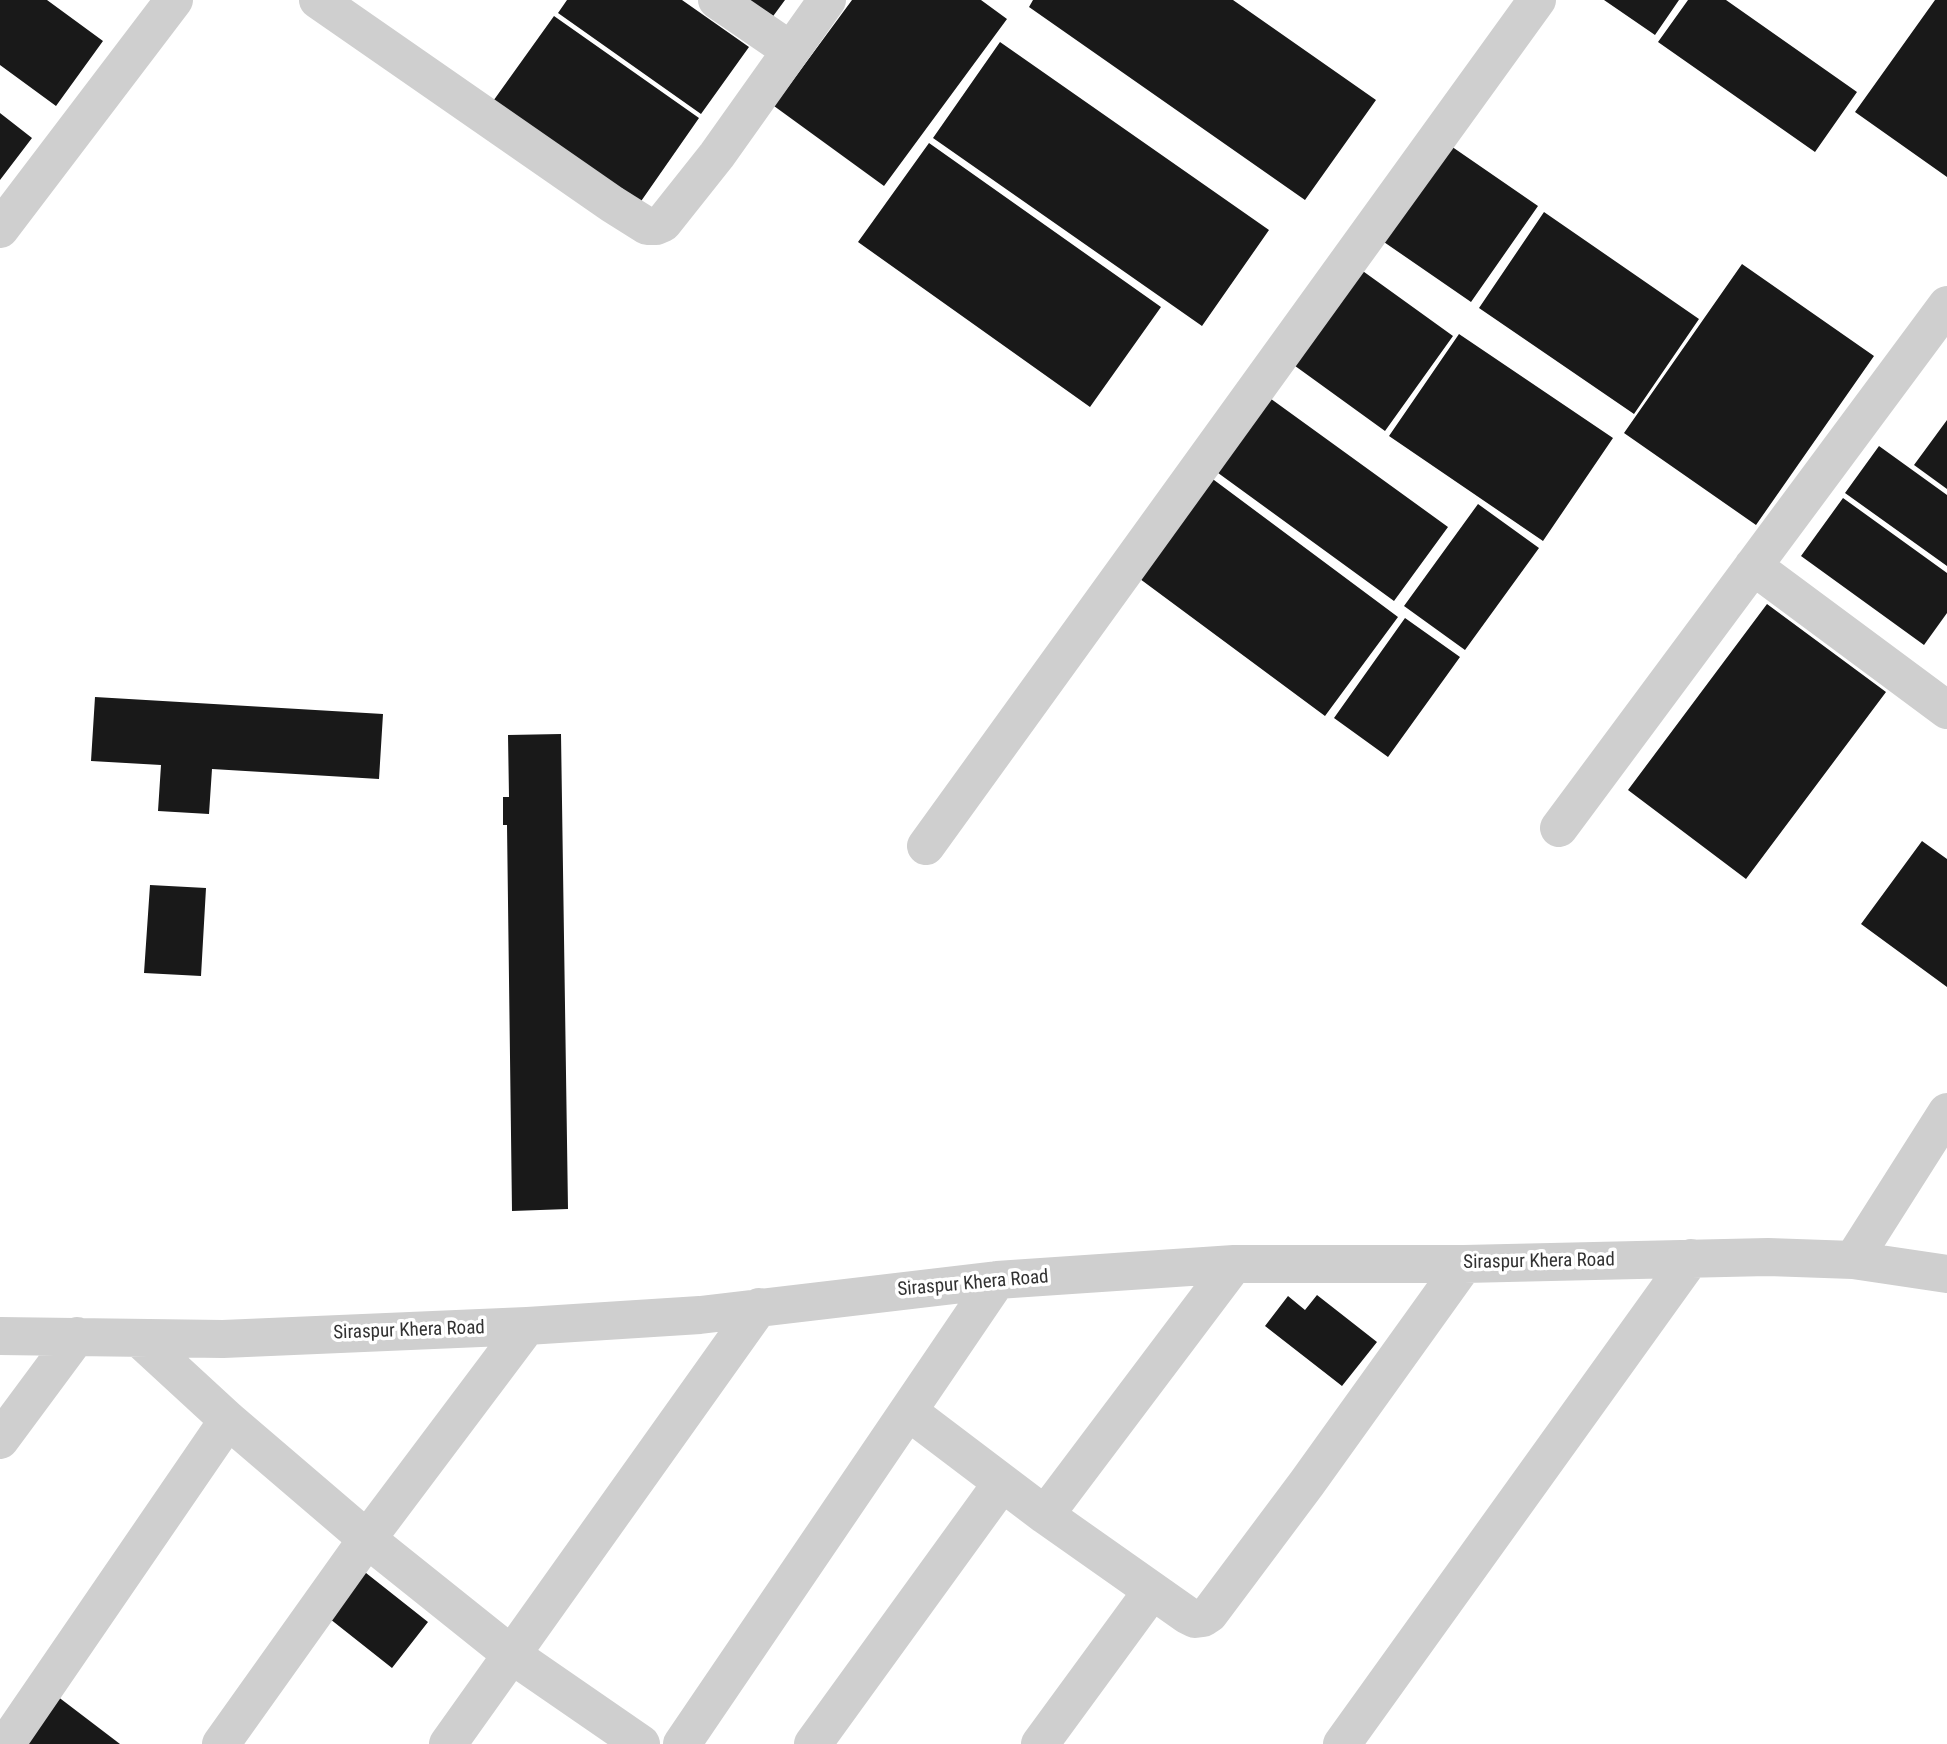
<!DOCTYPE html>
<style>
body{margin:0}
canvas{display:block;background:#fff}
</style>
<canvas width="1947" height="1744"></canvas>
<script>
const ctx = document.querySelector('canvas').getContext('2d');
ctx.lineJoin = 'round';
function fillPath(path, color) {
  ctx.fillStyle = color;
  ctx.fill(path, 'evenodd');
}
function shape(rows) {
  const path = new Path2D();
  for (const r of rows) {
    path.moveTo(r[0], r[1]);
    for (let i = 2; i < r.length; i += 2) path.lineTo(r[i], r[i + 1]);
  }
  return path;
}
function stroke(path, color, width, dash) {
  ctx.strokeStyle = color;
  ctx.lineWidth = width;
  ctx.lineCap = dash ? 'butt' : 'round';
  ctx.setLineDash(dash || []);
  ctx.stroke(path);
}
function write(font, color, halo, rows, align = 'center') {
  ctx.font = font + ' "Roboto Condensed",sans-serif';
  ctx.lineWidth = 7;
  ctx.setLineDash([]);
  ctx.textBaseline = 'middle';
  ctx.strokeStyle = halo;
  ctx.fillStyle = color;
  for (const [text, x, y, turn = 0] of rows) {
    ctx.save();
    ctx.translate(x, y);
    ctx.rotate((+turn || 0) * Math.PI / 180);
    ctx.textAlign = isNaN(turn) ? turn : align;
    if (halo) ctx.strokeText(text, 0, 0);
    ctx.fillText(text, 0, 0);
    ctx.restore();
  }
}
fillPath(shape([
 [0,0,47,0,103,41,56,106,0,65],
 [567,0,682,0,749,47,701,114,558,13],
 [745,0,785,0,771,19],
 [852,0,981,0,1007,19,884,186,774,106],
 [1033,0,1233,0,1376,100,1305,200,1029,7],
 [1604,0,1679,0,1655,35],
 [1688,0,1726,0,1857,92,1815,152,1658,42],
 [1935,0,1947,0,1947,177,1855,112],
 [554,16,699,118,637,207,491,104],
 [1000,42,1269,230,1202,326,933,138],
 [0,113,32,138,0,180],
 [929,143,1161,307,1090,407,858,242],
 [1448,144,1538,206,1471,302,1381,240],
 [1544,212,1699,319,1634,414,1479,308],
 [1742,264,1874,356,1756,525,1624,433],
 [1360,269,1453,336,1385,431,1291,363],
 [1459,334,1613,438,1543,541,1389,436],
 [1267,396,1448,527,1394,601,1214,470],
 [1947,420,1947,489,1914,465],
 [1879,446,1947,495,1947,566,1845,493],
 [1210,477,1398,617,1325,716,1136,576],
 [1843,498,1947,573,1947,613,1924,645,1801,556],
 [1478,504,1539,548,1465,650,1404,606],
 [1767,604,1886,692,1746,879,1628,790],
 [1405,618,1460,657,1388,757,1334,718],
 [95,697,383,714,379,779,212,769,209,814,158,811,161,765,91,761],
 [561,734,568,1209,512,1211,507,825,503,825,503,797,509,797,508,735],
 [1922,841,1947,859,1947,987,1861,924],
 [150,885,206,888,201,976,144,973],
 [1317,1295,1377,1342,1342,1386,1265,1326,1288,1296,1305,1310],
 [361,1569,428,1622,392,1668,325,1615],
 [57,1696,120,1744,21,1744]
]), '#191919');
stroke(shape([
 [318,0,612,204,647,226,656,226,663,223,717,155,827,0],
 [717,0,790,50],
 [0,229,174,0],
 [1753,566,1947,710],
 [1559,828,1947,305],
 [926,846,1537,0],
 [1853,1260,1947,1112],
 [0,1336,223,1339,527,1326,700,1315,997,1280,1234,1264,1464,1264,1768,1257,1853,1260,1947,1274],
 [140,1339,228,1420,367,1539,512,1655,641,1744],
 [909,1412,1045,1515,1234,1264],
 [0,1440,77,1336],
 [1045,1515,1187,1615,1195,1619,1203,1618,1209,1614,1307,1483,1464,1264],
 [6,1744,228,1420],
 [221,1744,367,1539,527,1326],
 [448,1744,759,1307],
 [682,1744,997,1280],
 [813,1744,1002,1483],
 [1040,1744,1152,1591],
 [1342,1744,1691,1258]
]), '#cfcfcf', 38);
write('19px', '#323232', '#fff', [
 ["Siraspur Khera Road",1539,1262,-1],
 ["Siraspur Khera Road",973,1284,-5],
 ["Siraspur Khera Road",409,1331,-2]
]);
</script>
